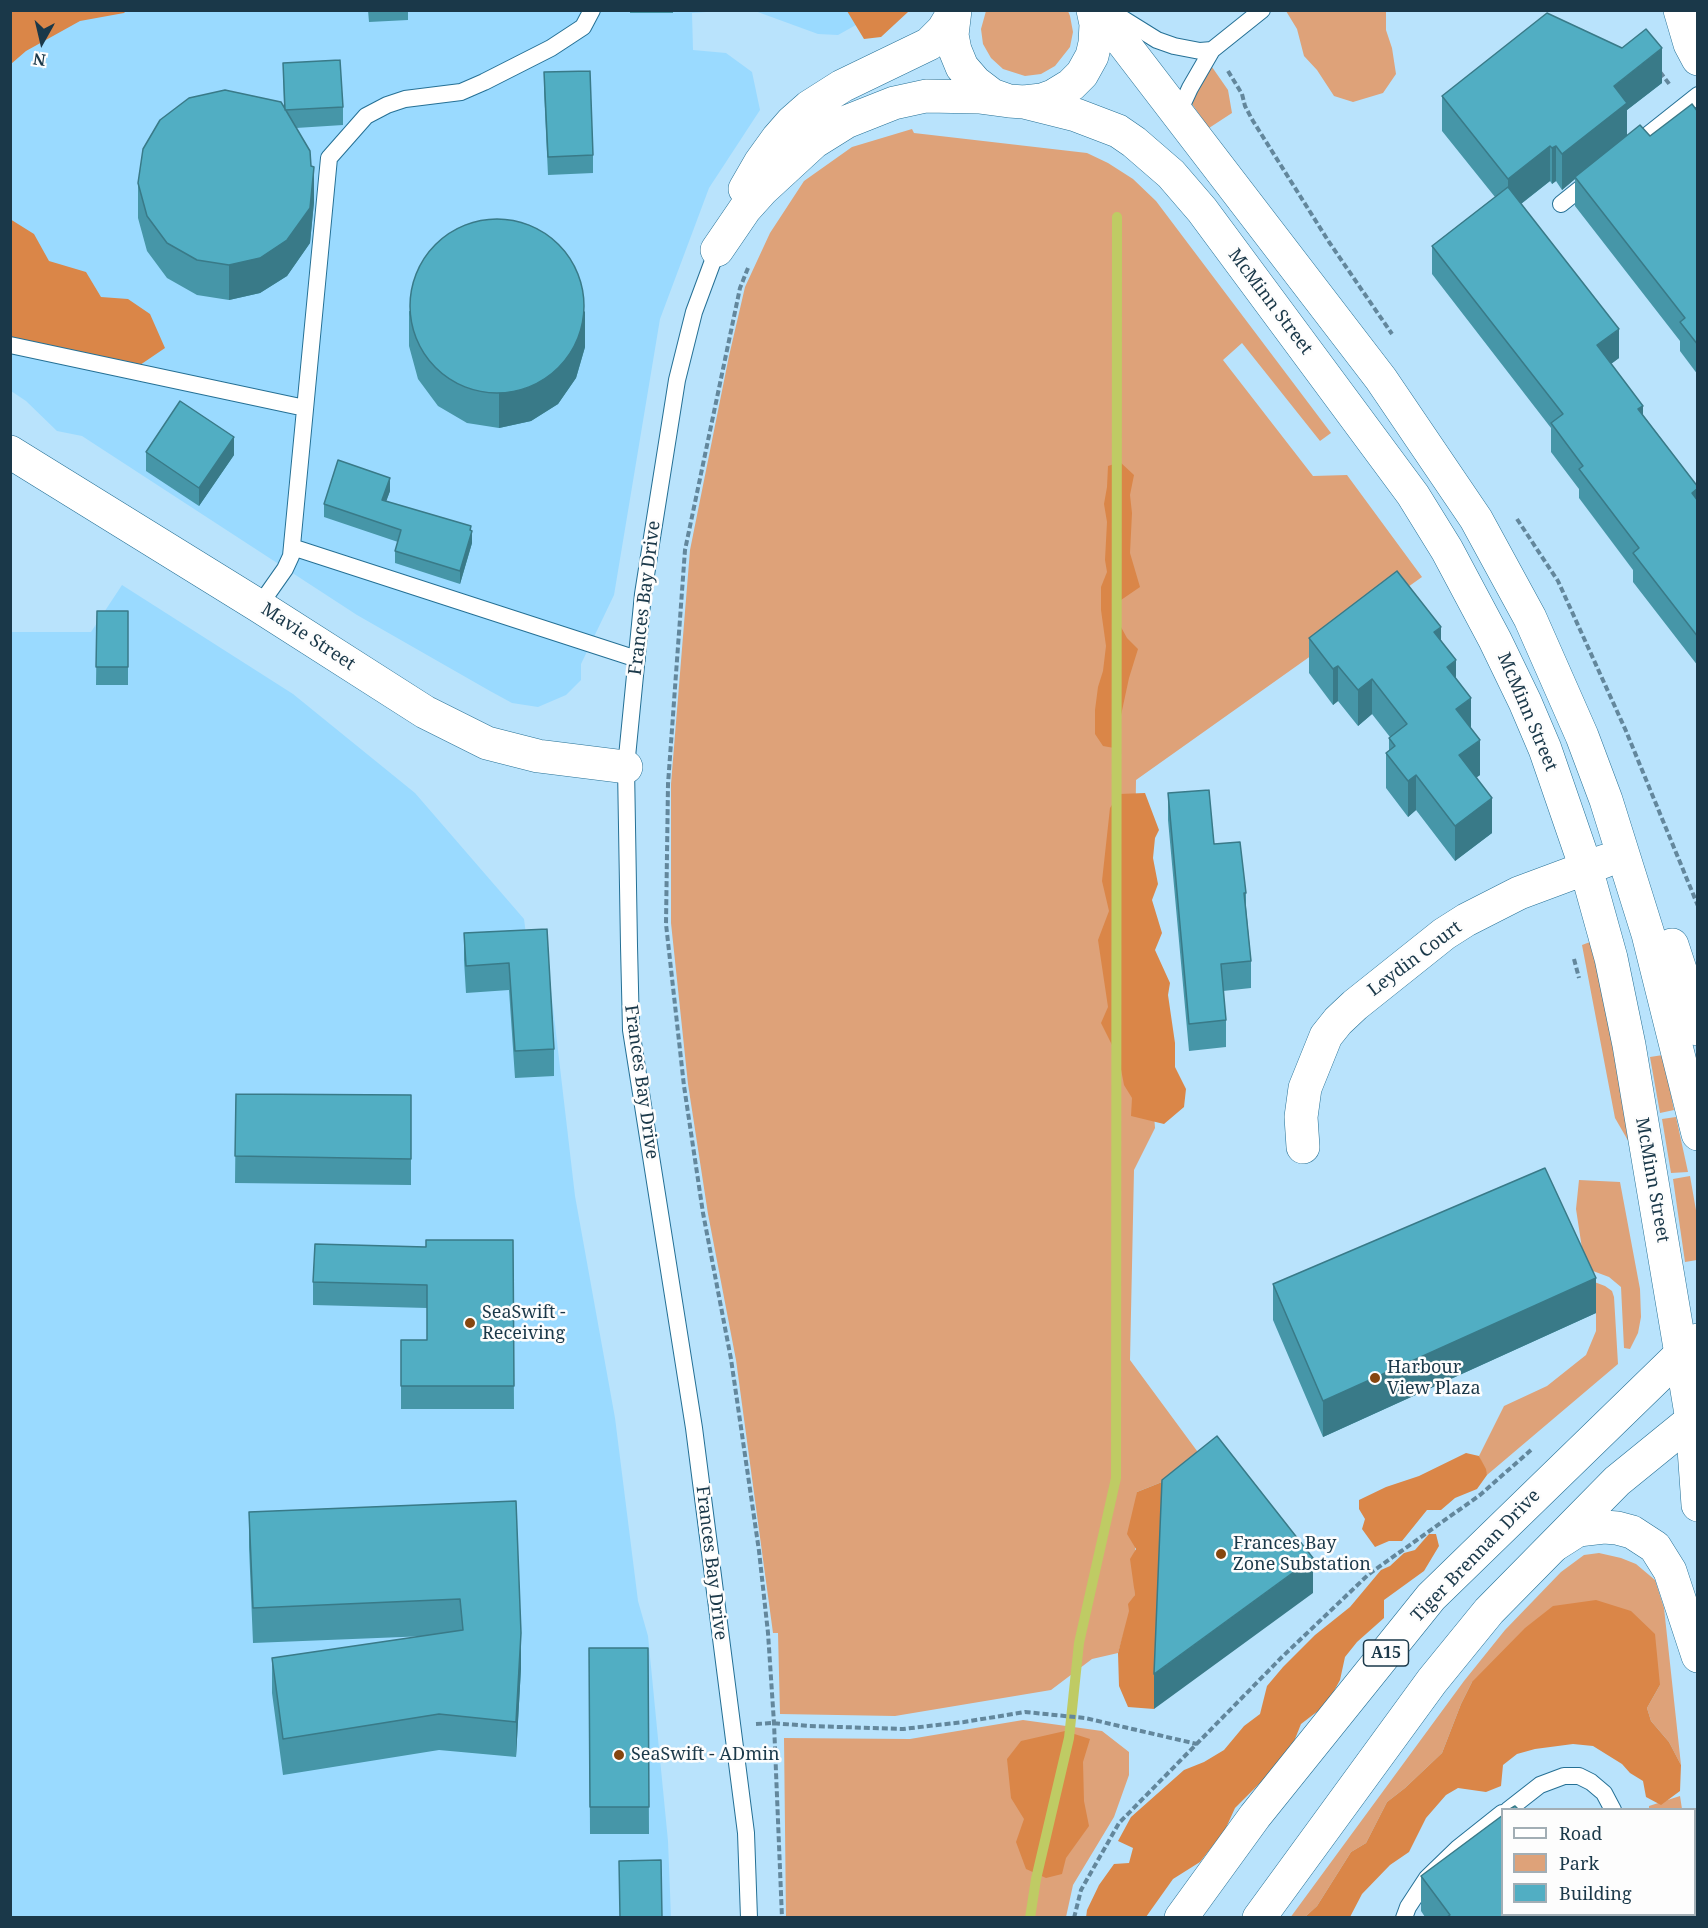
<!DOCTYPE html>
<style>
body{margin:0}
#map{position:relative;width:1708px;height:1928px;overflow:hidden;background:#b9e3fc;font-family:"Noto Serif",serif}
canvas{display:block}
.frame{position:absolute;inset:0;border:12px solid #1a3849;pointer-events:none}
.legend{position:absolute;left:1501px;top:1808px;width:195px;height:108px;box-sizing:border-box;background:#fdfdfd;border:2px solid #a2aeb5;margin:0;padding:8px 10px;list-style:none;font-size:18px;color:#1a3849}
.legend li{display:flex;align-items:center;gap:12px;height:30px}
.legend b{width:30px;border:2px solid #a2aeb5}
.north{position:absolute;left:12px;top:12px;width:60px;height:60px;-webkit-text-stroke:4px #fdfdfd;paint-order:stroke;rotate:188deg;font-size:16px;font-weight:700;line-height:24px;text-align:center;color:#1a3849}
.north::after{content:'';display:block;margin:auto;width:21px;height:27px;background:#1a3849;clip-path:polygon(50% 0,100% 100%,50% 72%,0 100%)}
</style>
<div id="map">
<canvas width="1708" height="1928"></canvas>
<div class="frame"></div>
<ul class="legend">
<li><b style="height:8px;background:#fff"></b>Road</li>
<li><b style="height:16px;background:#dea279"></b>Park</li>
<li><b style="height:16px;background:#51aec3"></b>Building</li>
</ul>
<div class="north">N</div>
</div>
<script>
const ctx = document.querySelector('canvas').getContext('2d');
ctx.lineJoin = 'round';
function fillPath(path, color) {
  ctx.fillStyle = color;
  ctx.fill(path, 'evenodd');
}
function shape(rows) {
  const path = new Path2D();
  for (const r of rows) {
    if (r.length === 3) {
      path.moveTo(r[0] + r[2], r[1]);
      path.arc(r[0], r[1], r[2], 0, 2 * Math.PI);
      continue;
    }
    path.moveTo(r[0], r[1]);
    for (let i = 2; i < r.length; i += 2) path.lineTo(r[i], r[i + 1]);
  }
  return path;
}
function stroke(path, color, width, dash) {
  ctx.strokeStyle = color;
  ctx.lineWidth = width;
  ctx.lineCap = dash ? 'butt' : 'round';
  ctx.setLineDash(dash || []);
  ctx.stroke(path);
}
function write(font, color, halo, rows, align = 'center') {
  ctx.font = font + ' "Noto Serif",serif';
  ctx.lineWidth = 5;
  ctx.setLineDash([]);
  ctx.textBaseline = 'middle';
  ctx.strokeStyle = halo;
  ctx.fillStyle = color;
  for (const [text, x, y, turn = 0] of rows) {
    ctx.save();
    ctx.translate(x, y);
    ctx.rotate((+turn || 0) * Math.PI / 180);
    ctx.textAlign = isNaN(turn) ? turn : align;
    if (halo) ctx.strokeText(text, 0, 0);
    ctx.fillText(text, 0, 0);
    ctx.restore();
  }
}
fillPath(shape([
 [10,11,720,11,692,13,693,50,726,53,752,72,760,110,709,188,660,319,614,595,581,664,581,680,566,695,538,707,512,703,490,691,357,615,82,436,57,431,26,401,11,391],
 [755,11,881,11,838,35,818,34],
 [122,585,293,694,415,793,524,919,529,957,547,956,575,1196,615,1418,638,1601,648,1636,668,1841,671,1917,11,1918,11,632,91,632]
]), '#9adaff');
fillPath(shape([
 [1068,11,1070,16,1073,32,1070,47,1055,66,1041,74,1025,76,1003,69,991,58,983,44,981,29,986,11],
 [1286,11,1386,11,1386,30,1392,48,1396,74,1383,93,1353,102,1334,96,1317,70,1304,56,1297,29],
 [1212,67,1228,90,1232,113,1209,128,1192,104,1199,82],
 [912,129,914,133,1087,153,1108,163,1133,179,1156,201,1331,433,1320,441,1242,343,1223,360,1313,476,1347,475,1422,577,1136,780,1135,853,1155,1128,1134,1170,1130,1360,1200,1455,1162,1482,1137,1492,1134,1578,1135,1595,1118,1653,1092,1659,1051,1690,895,1716,780,1714,778,1633,773,1633,736,1360,708,1214,688,1084,671,923,671,784,690,550,729,356,745,287,770,233,804,181,852,147],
 [1590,942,1605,1001,1630,1144,1615,1118,1582,945],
 [1663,1055,1674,1110,1660,1113,1650,1057],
 [1676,1117,1688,1172,1671,1173,1662,1119],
 [1690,1176,1697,1216,1697,1260,1685,1262,1673,1179],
 [1579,1180,1620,1182,1640,1289,1641,1317,1638,1333,1630,1349,1624,1348,1621,1287,1609,1277,1585,1268,1576,1209],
 [1589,1280,1605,1286,1612,1291,1614,1297,1618,1364,1487,1475,1479,1456,1504,1406,1547,1386,1586,1355,1596,1331,1596,1313,1589,1299],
 [1599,1553,1621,1558,1636,1564,1655,1580,1664,1608,1681,1765,1669,1742,1651,1721,1647,1708,1660,1685,1472,1682,1461,1704,1442,1753,1405,1788,1387,1802,1366,1843,1351,1852,1317,1906,1305,1917,1290,1918,1464,1681,1505,1630,1561,1572,1584,1555],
 [1023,1720,1102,1731,1129,1752,1129,1775,1114,1817,1073,1885,1066,1917,786,1917,784,1738,910,1739],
 [1680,1796,1682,1809,1649,1809,1649,1806]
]), '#dea279');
fillPath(shape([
 [11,10,126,10,126,11,124,13,80,21,26,51,11,64],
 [908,10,908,12,881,37,864,39,847,11],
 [10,219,34,234,49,261,86,272,101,297,128,299,150,314,165,348,140,365,11,338],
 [1120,462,1134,475,1130,495,1132,513,1130,553,1140,587,1121,600,1116,618,1127,638,1138,649,1129,678,1114,748,1103,746,1095,734,1095,710,1098,687,1103,671,1106,646,1101,610,1101,587,1107,572,1105,560,1107,522,1104,504,1107,487,1108,466],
 [1145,793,1159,830,1155,838,1153,858,1158,884,1152,900,1162,933,1155,950,1170,983,1168,995,1175,1043,1175,1067,1186,1089,1184,1107,1164,1124,1131,1116,1132,1098,1124,1085,1119,1059,1101,1023,1108,1007,1098,940,1109,911,1102,881,1110,808,1119,794],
 [1466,1453,1479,1456,1486,1469,1487,1475,1477,1489,1455,1498,1441,1510,1427,1510,1402,1541,1389,1541,1375,1547,1362,1529,1365,1519,1359,1509,1359,1500,1386,1487,1419,1476],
 [1200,1455,1162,1515,1154,1709,1128,1707,1119,1686,1118,1653,1129,1611,1128,1604,1135,1595,1130,1559,1136,1549,1127,1534,1137,1492,1162,1482],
 [1429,1534,1436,1534,1439,1546,1424,1571,1384,1600,1384,1618,1357,1642,1345,1657,1340,1680,1327,1704,1301,1724,1289,1754,1235,1808,1225,1830,1200,1862,1173,1879,1146,1917,1086,1918,1087,1910,1099,1885,1114,1864,1129,1863,1133,1848,1118,1841,1131,1817,1184,1770,1204,1762,1224,1750,1244,1726,1260,1714,1267,1686,1283,1667,1315,1635,1350,1607,1381,1570,1390,1566,1404,1553,1415,1550],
 [1596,1600,1631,1611,1655,1634,1660,1685,1647,1708,1651,1721,1669,1742,1681,1765,1680,1791,1661,1805,1646,1797,1643,1781,1630,1773,1622,1764,1593,1746,1573,1744,1535,1749,1517,1754,1503,1765,1501,1786,1486,1792,1458,1788,1446,1795,1426,1818,1409,1852,1390,1865,1362,1894,1350,1917,1305,1917,1317,1906,1351,1852,1366,1843,1387,1802,1405,1788,1442,1753,1461,1704,1472,1682,1525,1628,1553,1606],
 [1065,1731,1090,1739,1083,1762,1084,1801,1089,1826,1066,1858,1062,1874,1046,1878,1026,1869,1016,1842,1024,1819,1011,1798,1007,1759,1021,1741]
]), '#da8648');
stroke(shape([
 [1030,1918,1036,1879,1069,1738,1079,1643,1116,1478,1117,217]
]), '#bfcb64', 10);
const lane = shape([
 [1112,12,1157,40,1174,46,1200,51,1212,50],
 [1178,114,1190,88,1212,50,1262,10],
 [1630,149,1698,95],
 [1561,204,1591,180],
 [717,250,694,312,677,380,643,594,626,767,629,946,631,1030,694,1428,746,1833,749,1918],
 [10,345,305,408],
 [292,547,637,659],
 [259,606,285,569,291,556,329,158,366,116,387,105,405,99,461,92,484,82,551,48,583,27,592,10],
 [1508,1810,1540,1785,1564,1776,1579,1776,1591,1782,1604,1793,1613,1810],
 [1634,1914,1635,1918],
 [1404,1918,1408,1907,1427,1878,1458,1848,1502,1813]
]);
const street = shape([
 [955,10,952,35,955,50,962,67,975,82,992,95,1009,101,1024,102,1042,100,1053,96,1071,85,1082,74,1092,56,1095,43,1096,24,1093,10],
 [1098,10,1381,379,1476,519,1530,618,1582,736,1606,800,1648,934,1698,1134],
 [1680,10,1690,44,1698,59],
 [1024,102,1076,115,1118,131,1134,142,1171,174,1202,210,1413,495,1447,550,1495,640,1525,702,1545,749,1586,868,1611,958,1629,1045,1681,1354],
 [745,189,760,163,778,138,792,122,809,107,842,86,929,44,943,30,955,10],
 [717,250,745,209,763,189,814,142,846,122,894,103,926,96,979,97,1009,101],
 [10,452,259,606,425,712,487,743,538,756,626,767],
 [1672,945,1689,997,1698,1029],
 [1303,1147,1301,1117,1305,1088,1326,1036,1338,1021,1355,1005,1444,934,1466,920,1519,893,1605,861]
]);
const secondary = shape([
 [1698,1340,1681,1354,1692,1420,1698,1505],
 [1556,1544,1578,1530,1604,1527,1617,1528,1632,1532,1655,1547,1670,1571,1698,1656]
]);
const primary = shape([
 [1181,1918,1255,1816,1431,1597,1681,1354],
 [1259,1918,1432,1681,1489,1611,1617,1481,1692,1420]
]);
stroke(lane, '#257095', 18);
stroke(street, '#257095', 34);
stroke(secondary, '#257095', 34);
stroke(primary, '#257095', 34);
stroke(shape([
 [1228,71,1242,94,1245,106,1253,121,1329,242,1392,334],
 [1660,72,1670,85],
 [748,268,740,288,685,550,668,784,666,924,684,1086,703,1213,731,1359,759,1551,768,1633,774,1723,782,1918],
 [1517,519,1558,581,1626,731,1698,906],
 [1574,959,1579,978],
 [756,1724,772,1723,809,1726,903,1729,964,1722,1025,1712,1085,1718,1197,1744],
 [1074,1918,1081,1890,1119,1823,1282,1657,1369,1574,1480,1495,1531,1450]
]), '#63879c', 4, [6, 3]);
stroke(lane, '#fff', 16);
stroke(street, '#fff', 33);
stroke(secondary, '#fff', 33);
stroke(primary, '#fff', 33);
fillPath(shape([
 [368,10,408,10,408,20,369,22],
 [630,10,673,10,673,13,630,13],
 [283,63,343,107,343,125,296,128,314,202,310,243,287,276,260,293,229,300,197,295,167,278,147,251,138,218,138,183,284,107],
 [544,72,593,155,593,173,548,175,544,91],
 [1662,83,1627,110,1627,135,1650,136,1698,112,1698,375,1680,351,1680,341,1575,206,1575,179,1562,190,1556,181,1552,184,1550,181,1521,204,1619,358,1611,364,1643,415,1698,487,1698,666,1633,582,1633,570,1579,498,1579,489,1551,452,1551,428,1432,274,1432,246,1495,197,1442,131,1442,96],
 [409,311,585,347,576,378,558,404,531,421,499,428,467,423,438,406,418,379,409,346],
 [146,452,234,455,199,506,146,471],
 [390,491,386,501,471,530,472,543,460,584,395,563,395,551,398,542,324,517,324,504],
 [97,611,128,611,128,685,96,685],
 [1309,638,1441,640,1456,679,1471,728,1480,775,1476,777,1492,833,1455,861,1416,810,1408,817,1386,788,1386,753,1389,751,1389,738,1390,737,1372,714,1358,726,1338,701,1333,705,1309,673],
 [1168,793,1214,844,1246,893,1246,907,1251,961,1251,988,1223,991,1226,1020,1226,1047,1189,1051,1168,820],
 [547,929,554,1049,554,1076,515,1078,509,990,466,993,464,960,464,933],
 [236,1094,411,1095,411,1185,235,1183],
 [513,1240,514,1409,401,1409,401,1340,427,1340,427,1308,313,1305,313,1282,426,1247],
 [1273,1284,1596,1313,1323,1437,1273,1320],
 [516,1501,521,1668,516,1757,439,1750,283,1775,272,1693,272,1658,427,1636,253,1643,249,1547,249,1512],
 [589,1648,648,1648,649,1834,590,1834],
 [1421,1876,1574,1914,1574,1917,1425,1917,1421,1911]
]), '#4696a8');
fillPath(shape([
 [1662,48,1662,83,1627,110,1627,138,1575,177,1575,179,1562,190,1562,154,1614,86],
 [1550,146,1550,181,1508,214,1508,179],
 [1556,146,1556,181,1552,184,1552,148],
 [314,167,314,202,310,243,287,276,260,293,229,300,229,265],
 [585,311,585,347,576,378,558,404,531,421,499,428,499,393],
 [1619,329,1619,358,1597,374,1597,345],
 [1643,406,1643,435,1638,409],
 [234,437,234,455,199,506,199,488],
 [390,478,390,491,382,513,382,500],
 [1698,488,1698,517,1692,493],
 [471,526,471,535,472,531,472,543,460,584,460,571],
 [1441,627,1441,662,1434,632],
 [1456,660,1456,696,1447,667],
 [1338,666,1338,701,1333,705,1333,669],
 [1372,679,1372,714,1358,726,1358,690],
 [1471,698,1471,733,1456,709],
 [1480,740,1480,775,1459,791,1459,755],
 [1416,775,1416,810,1408,817,1408,781],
 [1492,798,1492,833,1455,861,1455,826],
 [1596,1278,1596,1313,1323,1437,1323,1401],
 [1313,1558,1313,1593,1154,1709,1154,1674],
 [521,1633,521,1668,516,1757,516,1722],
 [1552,1914,1574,1914,1574,1917,1552,1917]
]), '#397a88');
const building = shape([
 [1547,13,1622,48,1646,29,1662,48,1614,86,1627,103,1562,154,1556,146,1552,148,1550,146,1508,179,1442,96,1547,13],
 [340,60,343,107,285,110,283,63,340,60],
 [590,71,593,155,548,157,544,72,590,71],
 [225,90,281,102,310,151,311,166,314,167,310,208,287,240,260,258,229,265,197,260,167,243,147,216,138,183,143,149,160,120,189,98,225,90],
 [1692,104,1698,112,1698,345,1680,322,1685,318,1575,177,1640,125,1650,136,1692,104],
 [1508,187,1619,329,1597,345,1643,406,1638,409,1698,487,1698,488,1692,493,1698,501,1698,637,1633,553,1639,548,1579,469,1583,466,1551,423,1563,414,1432,246,1508,187],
 [497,306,87],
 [180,401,234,437,199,488,146,452,180,401],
 [338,460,390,478,382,500,471,526,470,530,472,531,460,571,395,551,401,530,324,504,338,460],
 [1397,571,1441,627,1434,632,1456,660,1447,667,1471,698,1456,709,1480,740,1459,755,1492,798,1455,826,1416,775,1408,781,1386,753,1395,746,1389,738,1407,724,1372,679,1358,690,1338,666,1333,669,1309,638,1397,571],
 [97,611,128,611,128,667,96,667,97,611],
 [1209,790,1214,844,1240,842,1246,893,1244,893,1251,961,1221,964,1226,1020,1189,1024,1168,793,1209,790],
 [547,929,554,1049,515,1051,509,963,466,966,464,933,547,929],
 [236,1094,411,1095,411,1159,235,1156,236,1094],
 [1545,1168,1596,1278,1323,1401,1273,1284,1545,1168],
 [426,1240,513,1240,514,1386,401,1386,401,1340,427,1340,427,1285,313,1282,315,1244,426,1247,426,1240],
 [1217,1436,1313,1558,1154,1674,1162,1480,1217,1436],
 [516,1501,521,1633,516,1722,439,1714,283,1739,272,1658,463,1630,460,1599,253,1608,249,1512,516,1501],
 [589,1648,648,1648,649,1807,590,1807,589,1648],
 [1515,1806,1518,1809,1510,1809,1515,1806],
 [1503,1815,1503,1914,1563,1914,1566,1917,1447,1917,1450,1915,1421,1876,1503,1815],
 [661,1860,662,1917,620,1917,619,1861,661,1860]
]);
fillPath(building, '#51aec3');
stroke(building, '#397a88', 1.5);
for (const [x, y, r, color] of [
 [470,1323,6,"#86460f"],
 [1375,1378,6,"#86460f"],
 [1221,1554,6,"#86460f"],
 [619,1755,6,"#86460f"]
]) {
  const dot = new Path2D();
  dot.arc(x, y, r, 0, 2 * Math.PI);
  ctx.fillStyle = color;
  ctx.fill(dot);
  stroke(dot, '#fdfdfd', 2);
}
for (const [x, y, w] of [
 [1386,1653,45]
]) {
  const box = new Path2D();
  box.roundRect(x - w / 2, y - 13, w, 26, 4.5);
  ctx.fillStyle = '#fdfdfd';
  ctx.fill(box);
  stroke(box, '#1a3849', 1.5);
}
write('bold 16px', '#1a3849', null, [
 ["A15",1386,1653]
]);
write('18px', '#1a3849', '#fdfdfd', [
 ["McMinn Street",1270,302,53],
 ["Frances Bay Drive",645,598,-83],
 ["Mavie Street",308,637,33],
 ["McMinn Street",1527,712,67],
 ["Leydin Court",1415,959,-37],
 ["Frances Bay Drive",641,1082,82],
 ["McMinn Street",1652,1180,80],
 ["Tiger Brennan Drive",1476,1556,-46],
 ["Frances Bay Drive",711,1563,83]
]);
write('18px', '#1a3849', '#fdfdfd', [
 ["SeaSwift -",482,1313],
 ["Receiving",482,1334],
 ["Harbour",1387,1368],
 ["View Plaza",1387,1389],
 ["Frances Bay",1233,1544],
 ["Zone Substation",1233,1565],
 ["SeaSwift - ADmin",631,1755]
], 'left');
</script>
